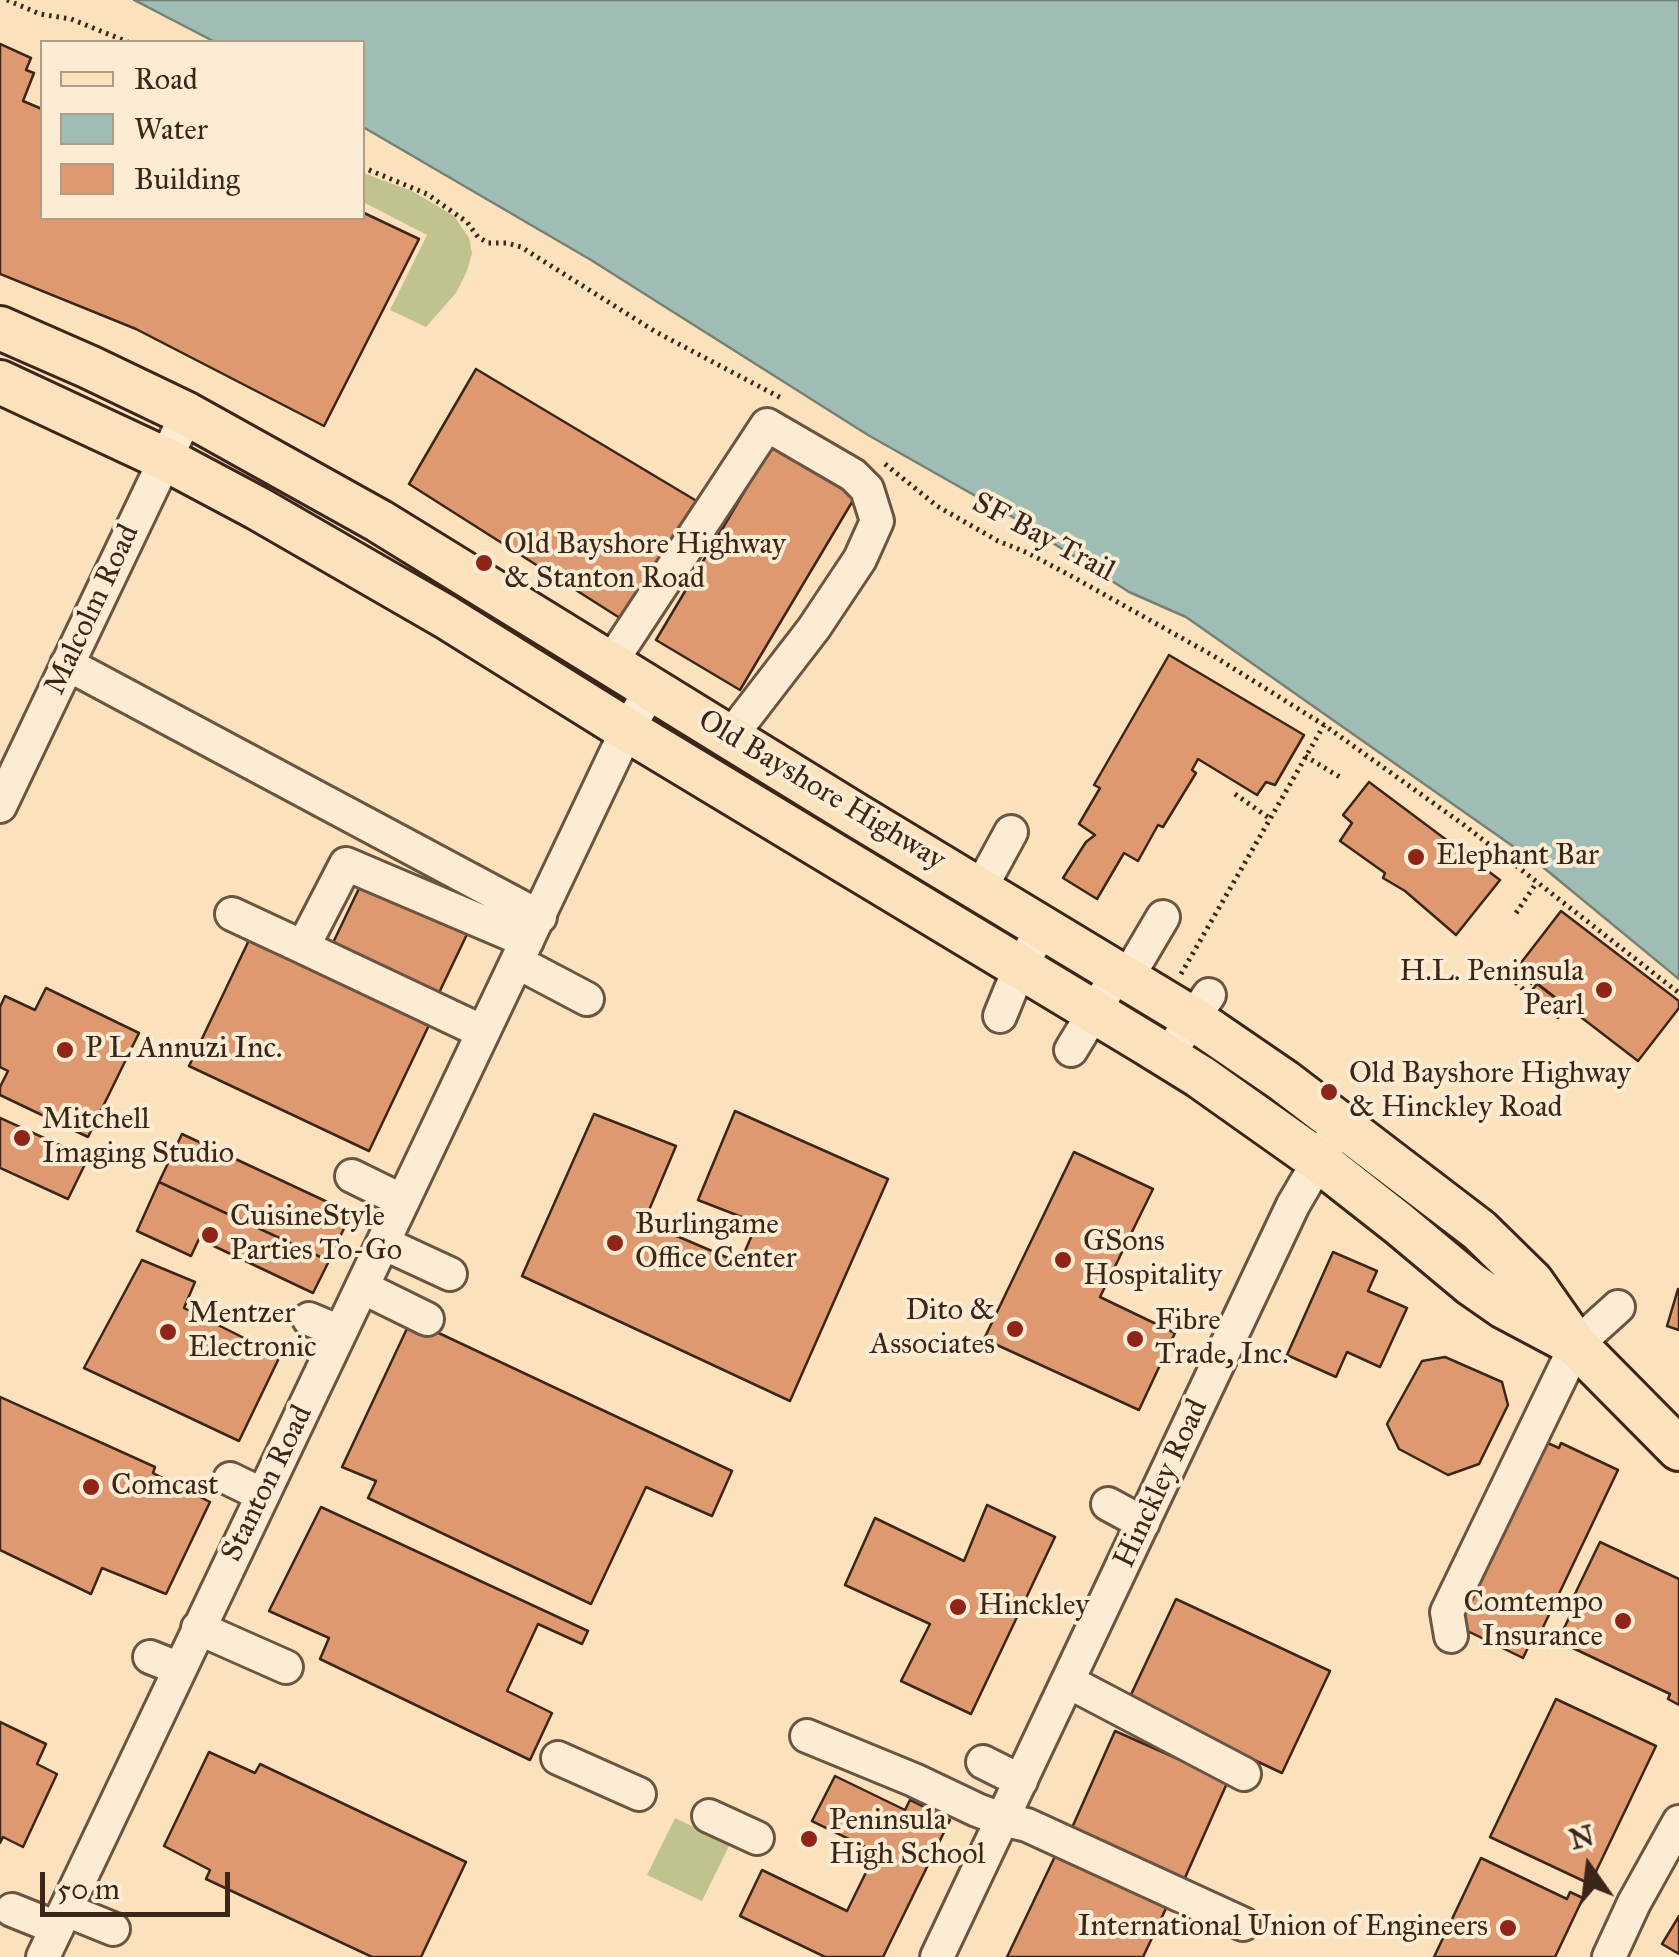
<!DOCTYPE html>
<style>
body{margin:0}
#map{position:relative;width:1679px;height:1957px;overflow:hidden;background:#fbe2bd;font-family:"IM FELL Great Primer",serif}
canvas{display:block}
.legend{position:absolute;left:40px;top:40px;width:325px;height:180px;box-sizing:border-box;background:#fcecd4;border:2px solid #af9c89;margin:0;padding:12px 18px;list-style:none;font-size:30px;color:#3c2519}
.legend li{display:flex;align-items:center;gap:20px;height:50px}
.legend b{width:50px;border:2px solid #af9c89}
.north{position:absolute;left:1539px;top:1817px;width:100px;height:100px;-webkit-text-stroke:8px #fcecd4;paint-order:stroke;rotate:346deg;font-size:28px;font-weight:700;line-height:40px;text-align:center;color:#3c2519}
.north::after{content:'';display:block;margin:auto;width:35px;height:45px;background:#3c2519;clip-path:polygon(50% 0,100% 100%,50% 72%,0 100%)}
.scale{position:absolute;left:40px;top:1872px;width:190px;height:45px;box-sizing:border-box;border:5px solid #3c2519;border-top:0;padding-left:12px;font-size:30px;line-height:35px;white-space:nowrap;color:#3c2519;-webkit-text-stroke:8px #fcecd4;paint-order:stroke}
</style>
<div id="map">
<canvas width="1679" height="1957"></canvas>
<ul class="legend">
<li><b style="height:12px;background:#fbe2bd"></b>Road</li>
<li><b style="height:28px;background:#9fbdb5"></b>Water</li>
<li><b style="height:28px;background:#df9970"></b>Building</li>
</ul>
<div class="north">N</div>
<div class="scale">50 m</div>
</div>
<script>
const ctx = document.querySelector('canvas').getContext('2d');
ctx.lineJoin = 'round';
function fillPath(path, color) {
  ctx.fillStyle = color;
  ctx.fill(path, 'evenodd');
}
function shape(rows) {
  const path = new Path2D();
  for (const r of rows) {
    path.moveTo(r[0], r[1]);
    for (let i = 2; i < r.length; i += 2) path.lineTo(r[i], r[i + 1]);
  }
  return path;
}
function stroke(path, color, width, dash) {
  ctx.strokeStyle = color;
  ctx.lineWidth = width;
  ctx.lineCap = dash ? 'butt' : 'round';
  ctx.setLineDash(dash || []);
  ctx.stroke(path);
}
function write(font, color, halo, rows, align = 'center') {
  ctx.font = font + ' "IM FELL Great Primer",serif';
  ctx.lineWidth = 8;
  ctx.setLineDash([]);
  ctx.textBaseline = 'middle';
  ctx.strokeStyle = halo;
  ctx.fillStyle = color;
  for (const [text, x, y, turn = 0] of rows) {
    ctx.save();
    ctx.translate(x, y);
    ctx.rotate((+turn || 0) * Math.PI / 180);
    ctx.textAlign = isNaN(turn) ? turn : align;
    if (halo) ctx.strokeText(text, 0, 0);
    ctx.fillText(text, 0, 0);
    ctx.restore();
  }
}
fillPath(shape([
 [363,173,412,191,454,216,469,238,472,253,467,271,456,293,426,327,390,310,427,235,363,202],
 [675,1818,730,1844,702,1901,647,1875]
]), '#c1c38f');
const water = shape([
 [134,0,1679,0,1679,979,1544,868,1186,617,1129,592,1011,516,868,435,591,260,363,127,362,42,215,42,134,0]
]);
fillPath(water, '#9fbdb5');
stroke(water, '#778077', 2.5);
const building = shape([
 [0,44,31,58,26,70,34,73,23,101,42,109,42,218,362,218,362,212,419,239,324,426,136,329,0,274,0,44],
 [476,369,700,503,623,620,409,484,476,369],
 [774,442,858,492,740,690,656,640,774,442],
 [1169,655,1304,735,1275,785,1266,782,1257,795,1198,759,1192,770,1196,773,1163,827,1158,825,1138,861,1124,853,1097,899,1063,878,1086,842,1095,835,1079,824,1100,788,1094,785,1169,655],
 [1369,782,1500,880,1456,935,1405,891,1383,878,1385,873,1340,841,1352,823,1343,815,1369,782],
 [364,878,470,928,437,997,331,947,364,878],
 [1561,911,1679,1001,1679,1008,1638,1061,1517,968,1561,911],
 [250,938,430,1023,369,1151,189,1066,250,938],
 [1537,984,1567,1007,1558,1018,1528,995,1537,984],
 [46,988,139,1033,88,1137,0,1095,0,1087,8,1071,0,1067,0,1007,5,996,35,1010,46,988],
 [735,1111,888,1179,790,1401,522,1276,594,1114,676,1146,644,1222,740,1263,757,1223,698,1200,735,1111],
 [0,1118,88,1158,68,1199,0,1168,0,1118],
 [182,1134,351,1213,329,1261,159,1182,182,1134],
 [1074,1152,1153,1189,1100,1297,1175,1333,1139,1410,984,1339,1074,1152],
 [159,1182,329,1261,313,1293,199,1239,191,1256,137,1231,159,1182],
 [1333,1252,1377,1271,1368,1291,1407,1308,1380,1367,1347,1352,1336,1377,1287,1355,1333,1252],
 [142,1260,195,1282,184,1308,280,1356,239,1441,84,1368,142,1260],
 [1678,1289,1679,1289,1679,1330,1667,1326,1678,1289],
 [411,1320,732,1471,712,1516,646,1487,591,1604,368,1498,376,1481,342,1467,411,1320],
 [1445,1357,1502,1382,1508,1405,1479,1464,1448,1475,1399,1449,1387,1424,1422,1361,1445,1357],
 [0,1397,155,1467,153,1473,210,1502,166,1594,102,1568,91,1594,0,1550,0,1397],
 [1541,1440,1559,1448,1561,1443,1618,1470,1536,1642,1532,1639,1523,1658,1453,1624,1541,1440],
 [987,1505,1055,1537,971,1714,901,1681,930,1624,845,1585,875,1518,964,1561,987,1505],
 [321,1507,588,1631,582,1644,538,1624,507,1691,552,1713,530,1760,320,1659,329,1638,269,1611,321,1507],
 [1600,1542,1679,1579,1679,1705,1668,1699,1670,1694,1558,1641,1577,1601,1573,1598,1600,1542],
 [1176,1599,1330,1671,1282,1773,1128,1701,1176,1599],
 [1556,1699,1656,1746,1590,1884,1490,1837,1556,1699],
 [0,1722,46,1744,37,1764,57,1774,23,1847,3,1837,0,1843,0,1722],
 [1115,1731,1228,1781,1184,1880,1071,1830,1115,1731],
 [209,1752,255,1773,260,1764,466,1862,421,1957,372,1957,206,1879,210,1870,164,1846,209,1752],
 [835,1776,905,1810,910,1800,950,1820,883,1957,825,1957,740,1916,762,1870,847,1911,876,1852,812,1821,835,1776],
 [1058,1850,1169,1902,1143,1957,1007,1957,1058,1850],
 [1481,1858,1567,1899,1570,1892,1583,1898,1555,1957,1434,1957,1481,1858],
 [1679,1916,1679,1954,1662,1944,1679,1916]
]);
fillPath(building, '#df9970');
stroke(building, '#3c2519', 2.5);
const minor = shape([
 [611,662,767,425,853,475,867,489,877,521,860,559,814,628,730,737],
 [67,664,540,917],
 [0,806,187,414],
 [980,889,1011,832],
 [232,914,303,947],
 [517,962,587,999],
 [1127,978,1163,917],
 [1000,1016,1020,967,1044,926],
 [483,1032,303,947,346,864,527,941],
 [1071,1050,1105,994],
 [1167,1056,1209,995],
 [352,1176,403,1201],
 [383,1243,450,1274],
 [362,1287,427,1319],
 [309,1319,340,1332],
 [230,1479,263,1495],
 [1108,1504,1143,1523],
 [198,1628,286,1667],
 [1451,1636,1447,1612,1576,1345,1618,1307],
 [150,1657,180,1669],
 [1069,1682,1244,1774],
 [807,1736,914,1780,977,1810,1001,1819,1027,1825,1243,1924],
 [558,1758,639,1794],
 [983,1762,1021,1781],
 [709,1816,757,1838],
 [12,1910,57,1928],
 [66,1910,113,1929],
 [43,1957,627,730,652,688],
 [937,1957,1293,1205,1331,1140],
 [1609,1957,1634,1903,1679,1822]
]);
const major = shape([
 [0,328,89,367,187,414,379,521,856,815,1192,1018,1284,1081,1479,1230,1532,1282,1576,1345,1679,1449],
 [0,382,165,459,257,508,446,617,627,730,1144,1042,1199,1076,1319,1161,1398,1223,1471,1284,1504,1307,1570,1342]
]);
stroke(minor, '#6c5442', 38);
stroke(major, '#3c2519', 48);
stroke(shape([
 [7,0,40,14,71,19,128,42],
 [362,167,427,194,467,222,478,237,488,243,507,243,521,247,656,332,783,399],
 [885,464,937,506,998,541,1028,553,1073,577,1212,655,1324,725,1464,825,1679,993],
 [1305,756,1343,779],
 [1235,794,1269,818],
 [1516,913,1537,882],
 [1181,974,1324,725],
 [1524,994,1543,1006],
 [1524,995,1526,992,1510,977,1517,971,1535,985]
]), '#3c2519', 5, [2.5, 5]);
stroke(minor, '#fcecd4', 32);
stroke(major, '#fbe2bd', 42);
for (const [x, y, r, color] of [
 [484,563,10,"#8f2418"],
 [1416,857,10,"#8f2418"],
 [1604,990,10,"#8f2418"],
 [65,1050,10,"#8f2418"],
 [1329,1092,10,"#8f2418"],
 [22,1138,10,"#8f2418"],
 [210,1235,10,"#8f2418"],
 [615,1243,10,"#8f2418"],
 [1063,1260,10,"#8f2418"],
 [1015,1329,10,"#8f2418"],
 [168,1332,10,"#8f2418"],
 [1135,1339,10,"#8f2418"],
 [91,1487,10,"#8f2418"],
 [958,1607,10,"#8f2418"],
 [1623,1621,10,"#8f2418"],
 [809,1839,10,"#8f2418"],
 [1508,1928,10,"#8f2418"]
]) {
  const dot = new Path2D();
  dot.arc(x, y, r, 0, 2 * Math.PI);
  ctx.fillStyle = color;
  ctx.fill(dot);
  stroke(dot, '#fcecd4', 4);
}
write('30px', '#3c2519', '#fcecd4', [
 ["SF Bay Trail",1043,538,28],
 ["Malcolm Road",93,610,-65],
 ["Old Bayshore Highway",821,791,31],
 ["Stanton Road",268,1484,-64],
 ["Hinckley Road",1162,1484,-65]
]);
write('30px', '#3c2519', '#fcecd4', [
 ["Old Bayshore Highway",504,546],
 ["& Stanton Road",504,580],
 ["Elephant Bar",1436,857],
 ["H.L. Peninsula",1584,973,"right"],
 ["Pearl",1584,1007,"right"],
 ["P L Annuzi Inc.",85,1050],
 ["Old Bayshore Highway",1349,1075],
 ["& Hinckley Road",1349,1109],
 ["Mitchell",42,1121],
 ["Imaging Studio",42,1155],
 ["CuisineStyle",230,1218],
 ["Parties To-Go",230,1252],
 ["Burlingame",635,1226],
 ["Office Center",635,1260],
 ["GSons",1083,1243],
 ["Hospitality",1083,1277],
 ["Dito &",995,1312,"right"],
 ["Associates",995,1346,"right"],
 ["Mentzer",188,1315],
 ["Electronic",188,1349],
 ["Fibre",1155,1322],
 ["Trade, Inc.",1155,1356],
 ["Comcast",111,1487],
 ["Comtempo",1603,1604,"right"],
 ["Insurance",1603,1638,"right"],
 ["Hinckley",978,1607],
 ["Peninsula",829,1822],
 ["High School",829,1856],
 ["International Union of Engineers",1488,1928,"right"]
], 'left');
</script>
